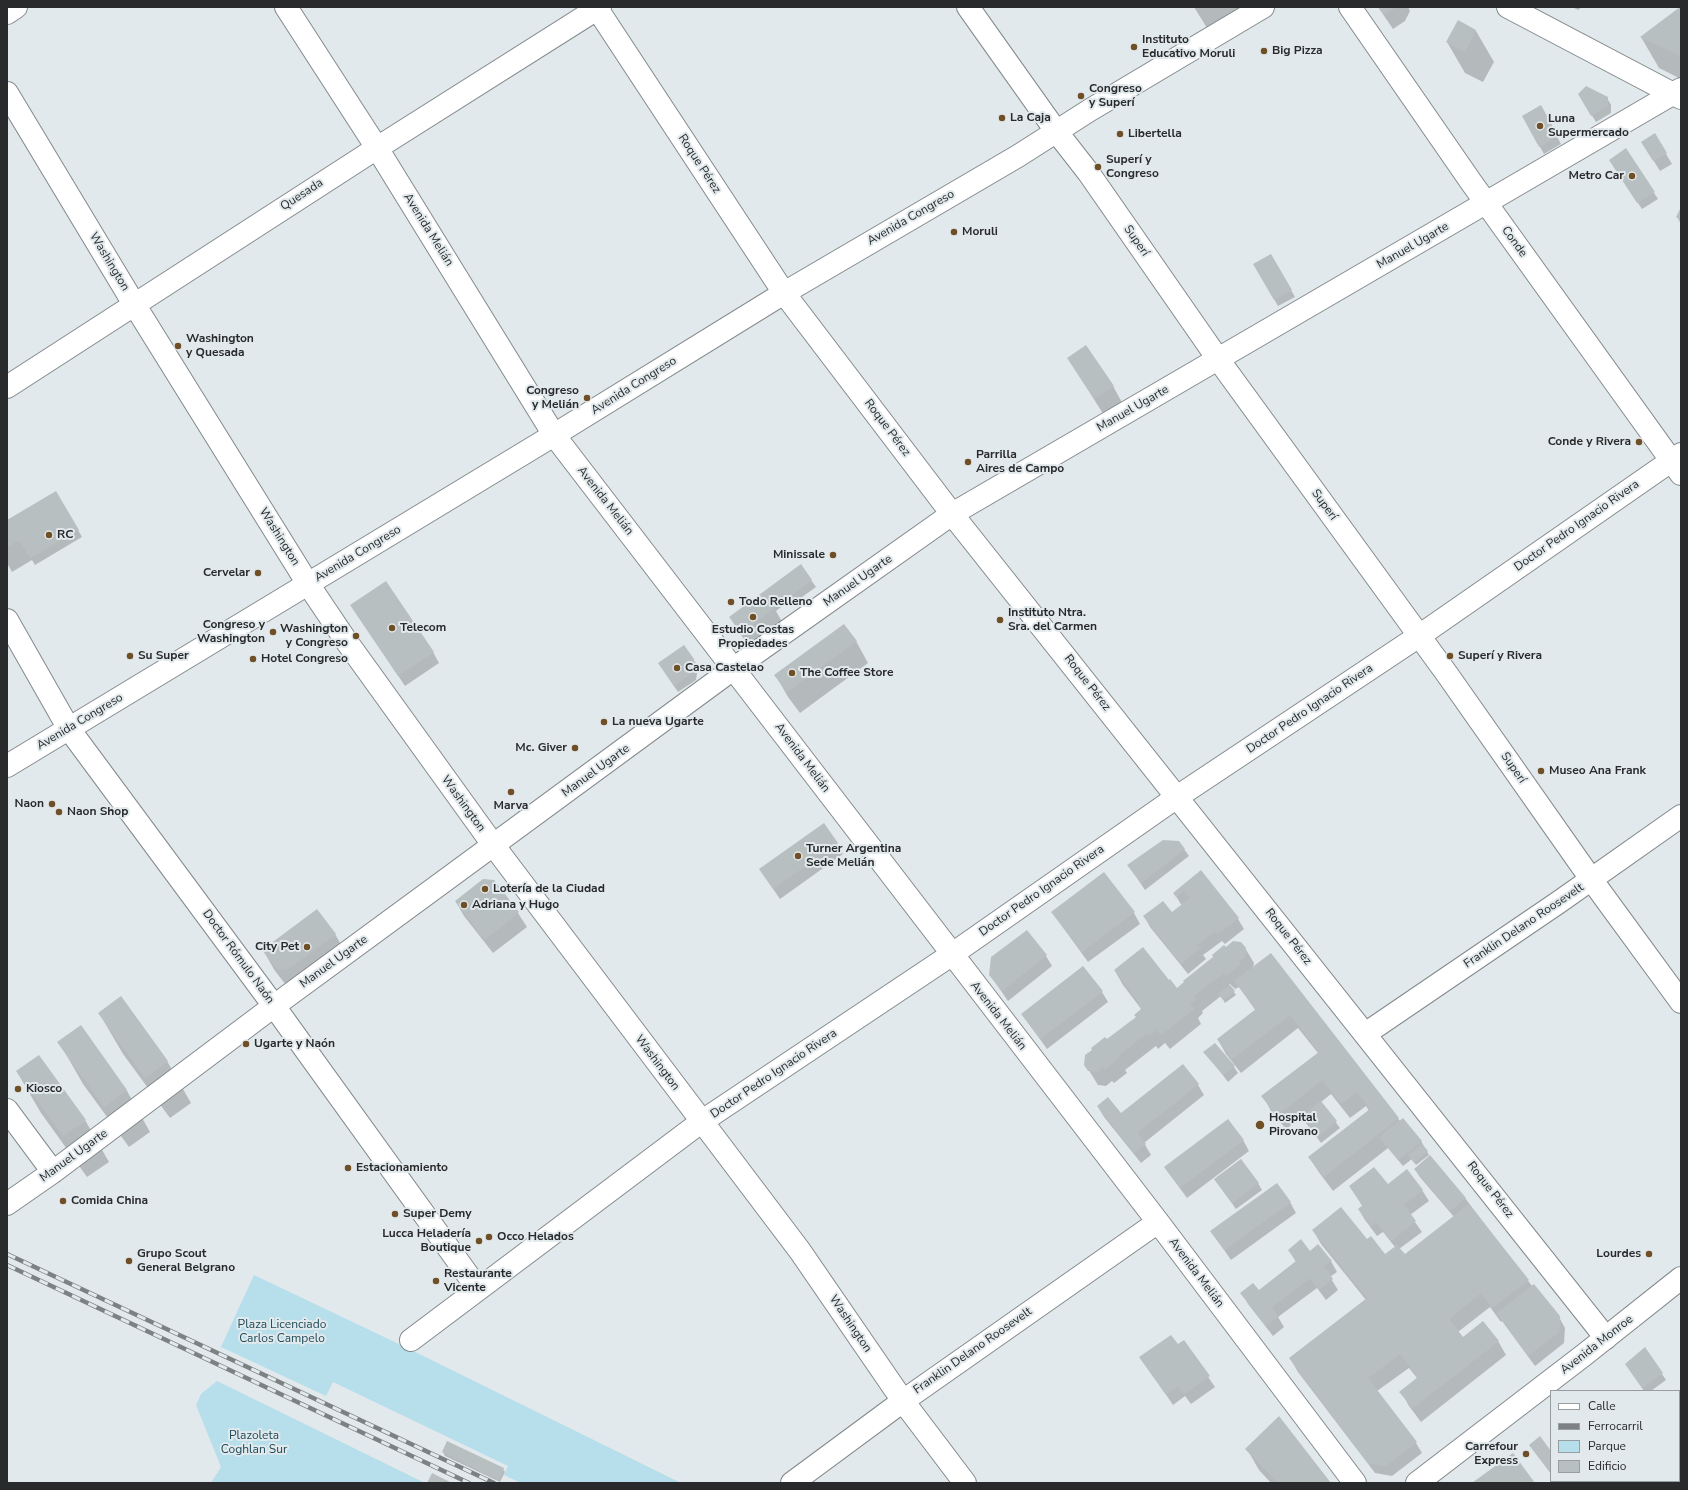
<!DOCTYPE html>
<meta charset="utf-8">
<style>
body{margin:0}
#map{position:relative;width:1688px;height:1490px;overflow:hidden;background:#e2e9ec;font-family:"Nunito Sans",sans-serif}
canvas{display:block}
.frame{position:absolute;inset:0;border:8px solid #282a2b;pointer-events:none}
.legend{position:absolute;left:1550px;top:1390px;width:130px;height:92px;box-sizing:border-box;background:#e2e9ec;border:1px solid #989d9f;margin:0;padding:5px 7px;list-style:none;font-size:12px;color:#282a2b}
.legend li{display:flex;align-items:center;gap:8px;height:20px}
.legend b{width:20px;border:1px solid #989d9f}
</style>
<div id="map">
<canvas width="1688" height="1490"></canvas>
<div class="frame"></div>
<ul class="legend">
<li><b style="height:5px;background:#fff"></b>Calle</li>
<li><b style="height:5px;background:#7d8183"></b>Ferrocarril</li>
<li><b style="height:11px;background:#b6deeb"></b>Parque</li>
<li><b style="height:11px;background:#b8bfc1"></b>Edificio</li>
</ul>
</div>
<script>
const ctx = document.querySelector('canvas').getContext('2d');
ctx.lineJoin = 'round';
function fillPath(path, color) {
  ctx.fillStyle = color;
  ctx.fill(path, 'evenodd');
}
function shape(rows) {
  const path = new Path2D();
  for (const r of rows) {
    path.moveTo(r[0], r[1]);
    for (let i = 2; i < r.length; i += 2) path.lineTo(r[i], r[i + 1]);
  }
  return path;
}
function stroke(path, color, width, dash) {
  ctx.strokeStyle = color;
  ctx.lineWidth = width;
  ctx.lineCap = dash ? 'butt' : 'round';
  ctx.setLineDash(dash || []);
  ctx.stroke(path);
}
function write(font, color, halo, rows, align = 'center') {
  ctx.font = font + ' "Nunito Sans",sans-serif';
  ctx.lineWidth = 4;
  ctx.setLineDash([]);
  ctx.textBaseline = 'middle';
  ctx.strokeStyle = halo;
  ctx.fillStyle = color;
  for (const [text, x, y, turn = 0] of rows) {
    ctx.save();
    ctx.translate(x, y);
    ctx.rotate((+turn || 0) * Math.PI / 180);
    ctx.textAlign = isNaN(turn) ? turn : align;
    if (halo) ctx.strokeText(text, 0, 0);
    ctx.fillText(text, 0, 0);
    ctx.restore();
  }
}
fillPath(shape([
 [254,1275,401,1345,681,1483,521,1483,504,1475,508,1466,333,1382,326,1396,221,1347],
 [217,1381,425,1483,211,1483,221,1467,196,1405,201,1394]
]), '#b6deeb');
fillPath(shape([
 [1194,7,1245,7,1212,36],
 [1378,7,1408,7,1410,11,1405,21,1393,29],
 [1572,7,1582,7,1578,10],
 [1681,7,1681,79,1659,68,1641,37],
 [1458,22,1476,31,1494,62,1483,82,1465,73,1447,42],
 [1579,94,1607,98,1611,105,1611,113,1596,122],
 [1541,107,1561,144,1544,154,1523,117],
 [1655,135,1672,164,1660,171,1642,142],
 [1614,167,1654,193,1658,199,1642,209],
 [1681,210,1681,224,1677,217],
 [1271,255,1295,297,1278,306,1254,265],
 [1068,358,1113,386,1125,408,1107,420],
 [56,492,82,537,35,565,32,560,12,572,7,563,7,521],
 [801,566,816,587,791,605,789,601,776,611,786,629,754,653,743,638,730,617],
 [358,616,433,652,439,663,405,686],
 [856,641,868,663,800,713,788,697,776,676],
 [694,660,698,667,696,680,678,692,659,664],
 [1179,842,1189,856,1145,890,1128,865],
 [837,844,843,854,780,899,760,870],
 [1201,872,1238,919,1244,929,1225,944,1222,941,1203,955,1206,959,1188,974,1150,927,1144,916,1172,914,1182,906,1174,893],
 [1104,874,1134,913,1140,924,1088,962,1059,922,1053,912],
 [493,881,518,913,527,927,493,953,464,916,456,902],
 [1027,932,1046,956,1052,966,1008,1001,990,975],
 [335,934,347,955,290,990,275,971,263,950],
 [1225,948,1245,948,1254,963,1253,968,1270,955,1400,1121,1421,1141,1429,1155,1416,1165,1412,1159,1403,1166,1388,1148,1333,1191,1318,1171,1309,1157,1369,1111,1366,1106,1350,1118,1331,1094,1321,1102,1340,1128,1321,1143,1302,1117,1286,1129,1271,1111,1263,1096,1318,1053,1298,1028,1241,1073,1226,1054,1218,1040,1256,1011,1239,987,1235,989,1230,984,1229,985,1236,995,1225,1003,1221,996,1202,1011,1203,1013,1198,1018,1201,1024,1170,1049,1165,1043,1158,1049,1156,1046,1125,1070,1127,1073,1114,1083,1112,1081,1106,1086,1098,1085,1085,1064,1107,1040,1137,1017,1142,1010,1123,985,1115,971,1177,989],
 [1102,992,1108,1002,1047,1049,1022,1014],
 [99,1013,167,1061,191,1103,170,1118,123,1054],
 [80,1027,127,1091,150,1132,129,1147,83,1084,59,1042],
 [1205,1052,1234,1067,1238,1073,1228,1082],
 [1183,1066,1198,1085,1204,1095,1144,1143,1151,1155,1141,1163,1104,1117,1098,1107,1121,1115],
 [17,1072,85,1120,109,1162,87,1177,41,1113],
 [1243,1140,1249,1151,1187,1198,1165,1168],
 [1415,1169,1465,1198,1532,1286,1559,1317,1565,1328,1564,1343,1535,1366,1502,1321,1501,1322,1490,1307,1458,1332,1463,1338,1498,1341,1506,1355,1421,1422,1409,1406,1401,1392,1417,1378,1409,1368,1377,1391,1416,1443,1422,1453,1392,1476,1375,1473,1298,1372,1290,1358,1366,1300,1321,1244,1313,1230,1367,1241,1385,1255,1395,1247,1383,1232,1377,1236,1365,1220,1359,1210,1363,1207,1350,1187,1422,1190,1429,1201,1410,1215,1422,1232,1399,1249,1405,1256,1454,1217,1419,1176],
 [1215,1180,1258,1183,1262,1190,1236,1209],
 [1290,1202,1296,1213,1231,1260,1211,1231],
 [1289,1250,1309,1252,1331,1261,1337,1272,1330,1277,1338,1290,1326,1300,1317,1288,1278,1317,1284,1327,1273,1336,1248,1304,1242,1293,1259,1291,1296,1262],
 [1183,1341,1215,1387,1191,1404,1185,1396,1173,1405,1141,1358,1177,1345],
 [1631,1372,1662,1374,1666,1380,1651,1391,1644,1391],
 [448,1442,503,1469,505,1472,500,1482,445,1456,443,1452],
 [1247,1449,1329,1483,1271,1483,1259,1470],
 [1556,1481,1571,1481,1569,1483,1558,1483]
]), '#0003');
fillPath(shape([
 [1378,7,1396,7,1384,15],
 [1680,7,1681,7,1681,56,1640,37],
 [1458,20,1476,30,1465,52,1446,42],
 [1586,86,1608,97,1608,106,1591,116,1578,94],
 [1541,105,1558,136,1539,147,1522,116],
 [1655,133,1667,153,1653,161,1641,142],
 [1626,148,1655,192,1637,203,1609,160],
 [1681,207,1681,220,1676,217],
 [1271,254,1292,290,1274,300,1253,264],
 [1086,345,1114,386,1094,399,1067,358],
 [56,491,79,530,30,558,19,540,7,547,7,520],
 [801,564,812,580,741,633,729,617],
 [386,581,434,652,398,676,350,605],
 [844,624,857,641,787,692,774,675],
 [684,645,694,659,692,673,674,686,658,663],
 [824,823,838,843,773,889,759,869],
 [1163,840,1179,841,1185,849,1141,883,1127,865],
 [1201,870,1239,918,1218,934,1215,931,1197,945,1200,948,1181,964,1143,916,1163,901,1172,912,1190,898,1184,891,1176,897,1173,893],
 [1104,872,1135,912,1082,952,1051,912],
 [483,879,494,880,519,912,485,940,455,901],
 [317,909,336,934,287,970,277,969,262,950],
 [1027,930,1047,955,1002,991,989,975,991,957],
 [1233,941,1241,942,1246,948,1245,957,1239,962,1241,964,1226,976,1224,973,1194,996,1196,999,1190,1004,1194,1009,1161,1035,1156,1030,1149,1035,1147,1033,1118,1056,1119,1058,1105,1070,1103,1067,1097,1072,1088,1071,1084,1065,1085,1055,1092,1050,1091,1048,1105,1037,1107,1039,1136,1017,1134,1015,1141,1009,1138,1004,1139,1003,1114,970,1143,947,1169,980,1170,979,1177,988,1184,982,1183,981,1213,957,1212,955,1224,945,1226,947],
 [1271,953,1399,1118,1324,1177,1308,1157,1370,1109,1357,1092,1341,1104,1322,1080,1277,1116,1261,1096,1319,1052,1290,1015,1232,1059,1217,1039,1256,1009,1234,981],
 [1083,966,1103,991,1040,1039,1021,1014],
 [1230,985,1235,991,1223,1000,1218,994],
 [121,996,168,1061,145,1078,98,1013],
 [81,1025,127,1090,104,1107,57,1042],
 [1215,1043,1235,1066,1223,1075,1203,1052],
 [39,1055,86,1120,63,1136,16,1071],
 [1183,1064,1199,1084,1137,1133,1146,1144,1134,1153,1097,1106,1108,1097,1121,1113],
 [1321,1101,1337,1121,1317,1137,1301,1117],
 [1403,1118,1422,1141,1398,1160,1379,1137],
 [1228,1119,1244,1140,1180,1188,1164,1167],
 [1422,1144,1428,1151,1414,1163,1408,1155],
 [1430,1155,1466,1198,1450,1211,1414,1169],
 [1241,1159,1259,1183,1232,1203,1214,1179],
 [1374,1167,1388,1184,1407,1169,1423,1190,1404,1205,1416,1221,1391,1241,1376,1222,1371,1226,1358,1209,1363,1205,1349,1186],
 [1277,1183,1291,1202,1224,1250,1210,1231],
 [1469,1204,1529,1280,1492,1308,1481,1293,1449,1319,1463,1337,1483,1321,1499,1341,1413,1408,1399,1392,1418,1377,1400,1354,1368,1378,1417,1442,1386,1466,1368,1463,1289,1358,1367,1298,1312,1230,1341,1207,1367,1239,1371,1236,1385,1254,1397,1245,1405,1254],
 [1301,1239,1310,1251,1318,1244,1332,1261,1324,1266,1333,1279,1319,1290,1310,1278,1272,1307,1278,1316,1266,1326,1240,1293,1253,1283,1259,1290,1296,1261,1288,1250],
 [1534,1284,1560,1316,1559,1332,1528,1356,1497,1313],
 [1171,1335,1178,1344,1184,1340,1210,1376,1184,1394,1178,1386,1166,1395,1139,1357],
 [1645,1347,1663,1373,1642,1388,1625,1364],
 [1279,1416,1331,1483,1278,1483,1245,1449],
 [1540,1436,1551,1451,1551,1474,1529,1445],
 [447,1441,504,1468,499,1480,442,1452],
 [1513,1453,1535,1483,1472,1483,1476,1480],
 [432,1473,452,1483,427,1483]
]), '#b8bfc1');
const minor = shape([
 [286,7,377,148,554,435,1158,1222,1355,1483],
 [596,7,784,293,952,514,1606,1338],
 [968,7,1056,131,1088,172,1218,359,1447,674,1591,879,1681,1002],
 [1350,7,1471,182,1681,474],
 [7,13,16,7],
 [7,93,134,304,308,584,347,642,494,846,800,1251,903,1401,965,1483],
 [7,387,377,148,600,7],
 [7,620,69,729,274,1006,478,1289],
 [1365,1034,1559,902,1681,816],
 [7,1110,53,1172],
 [7,1204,53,1172,274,1006,733,669,952,514,1681,89],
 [411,1340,701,1122,951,955,1177,797,1419,636,1681,454],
 [792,1483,903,1401,1158,1222]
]);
const major = shape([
 [1508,7,1681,98],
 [7,766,554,435,784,293,1018,156,1090,110,1263,7],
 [1417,1483,1584,1355,1681,1278]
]);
stroke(minor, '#83898c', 24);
stroke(major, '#83898c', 24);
stroke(minor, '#fff', 22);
stroke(major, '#fff', 22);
const rail = shape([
 [7,1254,494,1483],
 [7,1265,469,1483]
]);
stroke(rail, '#7d8183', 4.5);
stroke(rail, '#e2e9ec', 3, [9]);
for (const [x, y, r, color] of [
 [1134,47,4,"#6f4f25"],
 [1264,51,4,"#6f4f25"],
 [1081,96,4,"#6f4f25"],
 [1002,118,4,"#6f4f25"],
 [1540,126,4,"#6f4f25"],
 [1120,134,4,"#6f4f25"],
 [1098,167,4,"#6f4f25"],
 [1632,176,4,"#6f4f25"],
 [954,232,4,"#6f4f25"],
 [178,346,4,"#6f4f25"],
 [587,398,4,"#6f4f25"],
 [1639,442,4,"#6f4f25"],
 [968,462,4,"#6f4f25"],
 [49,535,4,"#6f4f25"],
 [833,555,4,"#6f4f25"],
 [258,573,4,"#6f4f25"],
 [731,602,4,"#6f4f25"],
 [753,617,4,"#6f4f25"],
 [1000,620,4,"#6f4f25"],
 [392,628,4,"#6f4f25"],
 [273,632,4,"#6f4f25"],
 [356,636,4,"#6f4f25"],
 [130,656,4,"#6f4f25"],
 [1450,656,4,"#6f4f25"],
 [253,659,4,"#6f4f25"],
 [677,668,4,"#6f4f25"],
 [792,673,4,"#6f4f25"],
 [604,722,4,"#6f4f25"],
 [575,748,4,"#6f4f25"],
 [1541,771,4,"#6f4f25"],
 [511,792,4,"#6f4f25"],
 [52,804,4,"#6f4f25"],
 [59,812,4,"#6f4f25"],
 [798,856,4,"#6f4f25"],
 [485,889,4,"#6f4f25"],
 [464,905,4,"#6f4f25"],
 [307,947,4,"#6f4f25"],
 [246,1044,4,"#6f4f25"],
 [18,1089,4,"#6f4f25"],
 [1260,1125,5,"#6f4f25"],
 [348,1168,4,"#6f4f25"],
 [63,1201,4,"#6f4f25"],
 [395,1214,4,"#6f4f25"],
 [489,1237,4,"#6f4f25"],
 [479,1241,4,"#6f4f25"],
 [1649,1254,4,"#6f4f25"],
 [129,1261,4,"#6f4f25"],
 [436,1281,4,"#6f4f25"],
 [1526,1454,4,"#6f4f25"]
]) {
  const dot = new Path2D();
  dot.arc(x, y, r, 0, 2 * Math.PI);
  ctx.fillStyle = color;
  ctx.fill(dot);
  stroke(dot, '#e2e9ec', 1.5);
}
write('bold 12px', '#282a2b', '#e2e9ec', [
 ["Instituto",1142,40],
 ["Educativo Moruli",1142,54],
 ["Big Pizza",1272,51],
 ["Congreso",1089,89],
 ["y Superí",1089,103],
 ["La Caja",1010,118],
 ["Luna",1548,119],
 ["Supermercado",1548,133],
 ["Libertella",1128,134],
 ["Superí y",1106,160],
 ["Congreso",1106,174],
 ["Metro Car",1624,176,"right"],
 ["Moruli",962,232],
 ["Washington",186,339],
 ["y Quesada",186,353],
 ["Congreso",579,391,"right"],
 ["y Melián",579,405,"right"],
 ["Conde y Rivera",1631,442,"right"],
 ["Parrilla",976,455],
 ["Aires de Campo",976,469],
 ["RC",57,535],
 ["Minissale",825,555,"right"],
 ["Cervelar",250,573,"right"],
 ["Todo Relleno",739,602],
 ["Instituto Ntra.",1008,613],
 ["Sra. del Carmen",1008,627],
 ["Congreso y",265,625,"right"],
 ["Washington",265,639,"right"],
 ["Telecom",400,628],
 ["Washington",348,629,"right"],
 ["y Congreso",348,643,"right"],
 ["Estudio Costas",753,630,"center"],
 ["Propiedades",753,644,"center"],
 ["Su Super",138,656],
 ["Superí y Rivera",1458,656],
 ["Hotel Congreso",261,659],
 ["Casa Castelao",685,668],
 ["The Coffee Store",800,673],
 ["La nueva Ugarte",612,722],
 ["Mc. Giver",567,748,"right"],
 ["Museo Ana Frank",1549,771],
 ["Naon",44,804,"right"],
 ["Marva",511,806,"center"],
 ["Naon Shop",67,812],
 ["Turner Argentina",806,849],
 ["Sede Melián",806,863],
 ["Lotería de la Ciudad",493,889],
 ["Adriana y Hugo",472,905],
 ["City Pet",299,947,"right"],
 ["Ugarte y Naón",254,1044],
 ["Kiosco",26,1089],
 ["Hospital",1269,1118],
 ["Pirovano",1269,1132],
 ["Estacionamiento",356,1168],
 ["Comida China",71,1201],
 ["Super Demy",403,1214],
 ["Lucca Heladería",471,1234,"right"],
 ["Boutique",471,1248,"right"],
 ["Occo Helados",497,1237],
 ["Grupo Scout",137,1254],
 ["General Belgrano",137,1268],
 ["Lourdes",1641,1254,"right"],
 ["Restaurante",444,1274],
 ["Vicente",444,1288],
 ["Carrefour",1518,1447,"right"],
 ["Express",1518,1461,"right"]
], 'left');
write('12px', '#282a2b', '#e2e9ec', [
 ["Roque Pérez",699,164,57],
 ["Quesada",302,195,-33],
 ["Avenida Congreso",911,218,-30],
 ["Avenida Melián",428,230,58],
 ["Superí",1136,241,55],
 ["Conde",1514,242,54],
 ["Manuel Ugarte",1413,246,-30],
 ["Washington",109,262,59],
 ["Avenida Congreso",634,386,-32],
 ["Manuel Ugarte",1133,409,-30],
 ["Roque Pérez",887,428,53],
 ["Avenida Melián",605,501,52],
 ["Superí",1324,505,54],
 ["Doctor Pedro Ignacio Rivera",1577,526,-35],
 ["Washington",279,537,58],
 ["Avenida Congreso",358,554,-31],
 ["Manuel Ugarte",858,581,-35],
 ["Roque Pérez",1087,683,52],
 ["Doctor Pedro Ignacio Rivera",1310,709,-34],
 ["Avenida Congreso",80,722,-31],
 ["Avenida Melián",802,758,53],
 ["Superí",1513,768,55],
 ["Manuel Ugarte",596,771,-36],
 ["Washington",463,804,54],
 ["Doctor Pedro Ignacio Rivera",1042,891,-35],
 ["Franklin Delano Roosevelt",1524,926,-34],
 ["Roque Pérez",1288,937,52],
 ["Doctor Rómulo Naón",238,957,54],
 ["Manuel Ugarte",334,962,-36],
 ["Avenida Melián",998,1016,52],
 ["Washington",657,1063,53],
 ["Doctor Pedro Ignacio Rivera",774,1074,-34],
 ["Manuel Ugarte",74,1156,-36],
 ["Roque Pérez",1490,1190,52],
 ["Avenida Melián",1196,1273,53],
 ["Washington",850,1324,56],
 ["Avenida Monroe",1597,1345,-38],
 ["Franklin Delano Roosevelt",973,1351,-35]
]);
write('12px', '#1c4a58', '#e2e9ec', [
 ["Plaza Licenciado",282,1325],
 ["Carlos Campelo",282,1339],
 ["Plazoleta",254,1436],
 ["Coghlan Sur",254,1450]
]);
</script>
